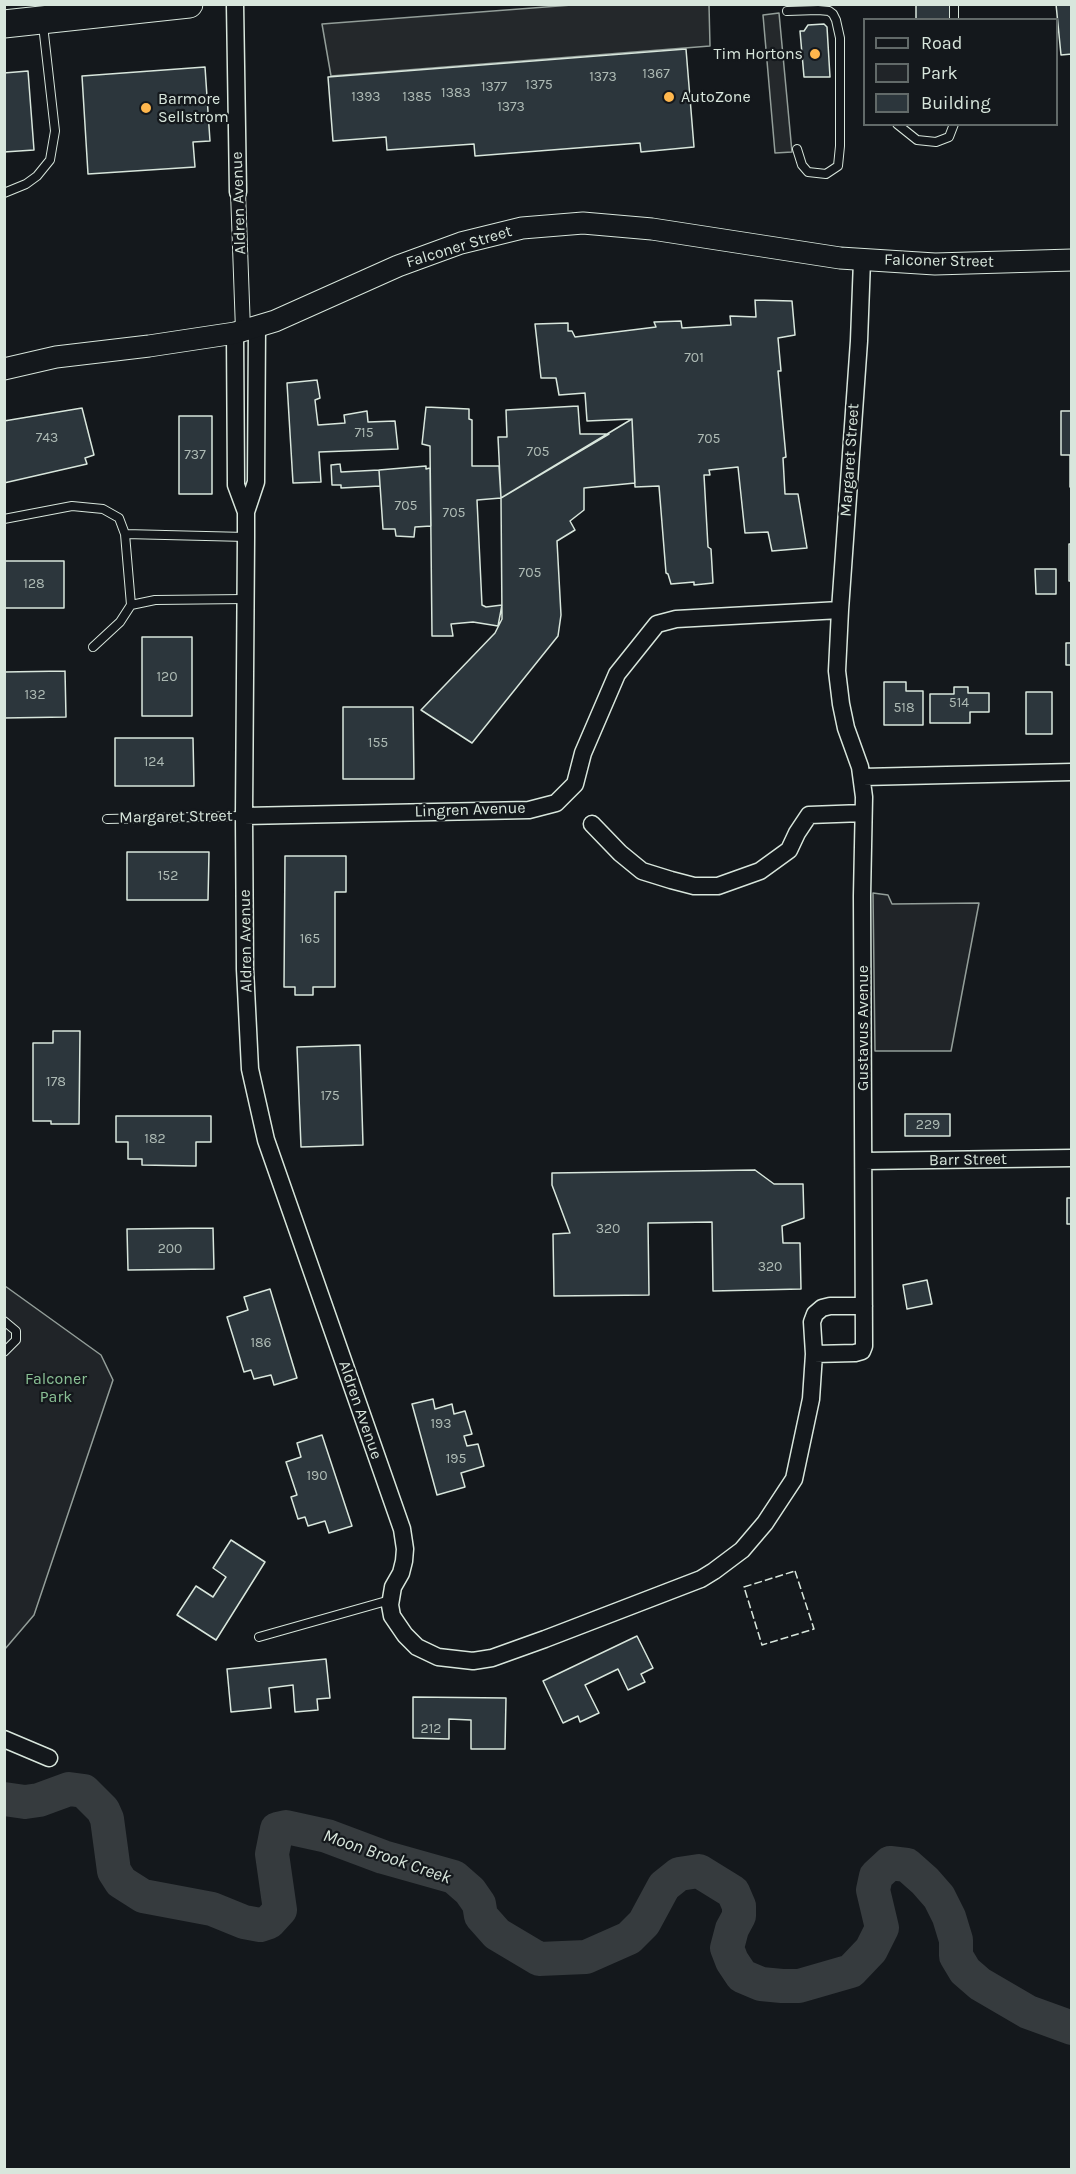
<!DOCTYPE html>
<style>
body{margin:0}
#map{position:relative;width:1076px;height:2174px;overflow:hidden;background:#14181c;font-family:Karla,sans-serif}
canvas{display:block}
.frame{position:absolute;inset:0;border:6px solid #d8e6dc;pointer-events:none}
.legend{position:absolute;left:863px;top:18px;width:195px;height:108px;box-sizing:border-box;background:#14181c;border:2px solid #626a69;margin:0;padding:8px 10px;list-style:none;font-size:18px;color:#d8e6dc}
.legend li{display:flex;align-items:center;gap:12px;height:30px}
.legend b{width:30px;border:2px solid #626a69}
</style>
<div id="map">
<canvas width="1076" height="2174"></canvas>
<div class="frame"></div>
<ul class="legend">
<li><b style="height:8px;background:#14181c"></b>Road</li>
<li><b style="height:16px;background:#202428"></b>Park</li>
<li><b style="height:16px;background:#2c363c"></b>Building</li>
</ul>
</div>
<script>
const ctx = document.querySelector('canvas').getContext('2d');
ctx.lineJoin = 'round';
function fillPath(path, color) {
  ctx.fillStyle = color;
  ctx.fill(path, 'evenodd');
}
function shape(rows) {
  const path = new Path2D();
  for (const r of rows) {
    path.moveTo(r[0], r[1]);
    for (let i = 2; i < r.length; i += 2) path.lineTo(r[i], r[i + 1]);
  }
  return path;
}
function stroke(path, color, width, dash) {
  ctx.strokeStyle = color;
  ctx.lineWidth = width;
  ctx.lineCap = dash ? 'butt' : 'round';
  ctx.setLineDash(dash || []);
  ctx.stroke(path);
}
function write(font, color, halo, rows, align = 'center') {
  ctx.font = font + ' Karla,sans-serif';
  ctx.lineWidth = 4.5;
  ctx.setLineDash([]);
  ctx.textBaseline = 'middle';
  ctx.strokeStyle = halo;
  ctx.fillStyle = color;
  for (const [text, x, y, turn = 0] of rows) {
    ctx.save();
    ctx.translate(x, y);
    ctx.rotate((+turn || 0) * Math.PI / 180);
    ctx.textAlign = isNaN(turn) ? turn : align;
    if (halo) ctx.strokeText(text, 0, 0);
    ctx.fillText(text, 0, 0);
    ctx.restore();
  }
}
const green = shape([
 [873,893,888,895,892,904,979,903,951,1051,875,1051,873,893],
 [5,1286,101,1355,113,1380,34,1615,5,1649,5,1286]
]);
fillPath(green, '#202428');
stroke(green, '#939e99', 1.5);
const parking = shape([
 [585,4,709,5,710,46,331,76,322,24,585,4],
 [779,13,792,152,775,153,763,15,779,13]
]);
fillPath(parking, '#24282b');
stroke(parking, '#939e99', 1.5);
stroke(shape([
 [4,1799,25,1802,39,1800,69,1789,84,1791,103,1810,107,1819,114,1871,121,1882,143,1896,212,1909,244,1922,260,1925,269,1922,280,1910,272,1854,277,1829,286,1827,327,1836,383,1857,454,1877,470,1891,479,1904,481,1916,497,1934,539,1959,586,1957,629,1938,644,1923,664,1886,679,1874,699,1871,733,1892,739,1906,739,1916,732,1929,727,1948,732,1961,742,1976,761,1984,782,1986,799,1986,851,1971,871,1950,882,1928,873,1890,876,1876,890,1863,907,1865,925,1881,939,1897,949,1917,956,1940,956,1956,965,1971,980,1984,1028,2012,1072,2028]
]), '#363b3e', 34);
const building = shape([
 [916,4,950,4,950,20,916,20,916,4],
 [1056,4,1072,4,1072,54,1061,55,1056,4],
 [824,24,827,27,830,77,804,77,800,31,804,31,808,25,824,24],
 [686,49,694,147,641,152,640,143,475,156,474,144,387,150,386,137,333,141,328,77,686,49],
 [205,67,210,141,193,142,195,167,88,174,82,76,205,67],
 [28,71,34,150,4,152,4,73,28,71],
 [755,300,792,301,795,335,778,338,781,371,778,371,786,457,783,458,785,494,798,494,807,548,772,551,768,532,745,533,738,467,709,470,710,475,704,475,708,547,711,549,713,583,694,585,694,582,671,584,668,574,666,573,659,486,635,487,632,419,587,421,585,393,559,395,556,378,541,378,535,324,568,323,568,331,572,331,575,337,656,327,654,322,681,321,682,328,731,325,730,316,756,317,755,300],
 [317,380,320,398,315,400,318,425,345,423,344,415,367,411,368,422,395,421,398,449,319,452,321,482,293,483,287,383,317,380],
 [578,406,580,434,609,434,501,498,498,437,507,437,506,410,578,406],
 [426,407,469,409,469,419,472,420,472,466,499,466,501,498,477,500,482,605,486,607,502,605,498,626,473,622,451,624,453,636,432,636,430,446,422,444,426,407],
 [82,408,94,455,85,458,87,464,4,483,4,421,82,408],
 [1061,411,1072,411,1072,487,1070,487,1070,455,1061,455,1061,411],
 [179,416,212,416,212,494,179,494,179,416],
 [632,419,635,483,584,488,584,510,570,521,575,530,557,541,561,615,558,636,472,743,421,710,495,633,502,619,501,498,632,419],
 [340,464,341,472,379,470,380,486,341,488,341,485,332,485,331,465,340,464],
 [426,466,426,469,430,468,431,526,415,527,414,537,396,536,395,529,383,529,379,470,426,466],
 [1069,544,1072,544,1072,581,1069,581,1069,544],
 [4,561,64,561,64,608,4,608,4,561],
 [1035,569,1056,569,1056,594,1036,594,1035,569],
 [142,637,192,637,192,716,142,716,142,637],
 [1066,643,1072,643,1072,665,1066,665,1066,643],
 [65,671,66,717,4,718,4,672,65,671],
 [884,682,906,682,906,691,923,691,923,725,884,725,884,682],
 [954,687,968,687,968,693,989,693,989,712,970,712,970,723,930,723,930,694,954,694,954,687],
 [1026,692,1052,692,1052,734,1026,734,1026,692],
 [343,707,413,707,414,779,343,779,343,707],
 [115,738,193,738,194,786,115,786,115,738],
 [127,852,209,852,208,900,127,900,127,852],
 [285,856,346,856,346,892,335,892,335,987,313,987,313,995,295,995,295,987,284,987,285,856],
 [53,1031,80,1031,79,1124,51,1124,51,1121,33,1121,33,1043,53,1043,53,1031],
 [360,1045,363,1145,301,1147,297,1047,360,1045],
 [905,1114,950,1114,950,1136,905,1136,905,1114],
 [116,1116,211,1116,211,1142,196,1142,196,1166,142,1165,142,1159,128,1159,128,1142,116,1142,116,1116],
 [755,1170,774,1184,803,1184,804,1218,782,1226,783,1243,800,1243,801,1289,713,1291,712,1222,648,1223,649,1295,554,1296,553,1234,570,1233,552,1185,552,1173,755,1170],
 [1067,1198,1072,1198,1072,1224,1067,1224,1067,1198],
 [213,1228,214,1269,128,1270,127,1229,213,1228],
 [927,1280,932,1304,907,1309,903,1285,927,1280],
 [270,1289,297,1378,274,1385,271,1375,254,1379,251,1370,244,1372,227,1317,248,1310,244,1297,270,1289],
 [433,1399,435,1409,452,1404,454,1414,465,1411,472,1434,464,1436,467,1446,478,1444,484,1466,461,1473,465,1487,437,1495,412,1404,433,1399],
 [322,1435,352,1526,329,1533,325,1521,308,1526,305,1517,298,1519,291,1497,297,1495,286,1462,301,1457,297,1443,322,1435],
 [231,1540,265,1562,216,1640,177,1615,196,1586,213,1597,226,1577,213,1568,231,1540],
 [637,1636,653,1668,641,1674,645,1682,628,1690,618,1669,585,1685,599,1713,580,1722,578,1716,563,1723,543,1681,637,1636],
 [326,1659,330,1698,317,1699,318,1710,295,1712,293,1685,269,1688,271,1708,231,1712,227,1669,326,1659],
 [413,1697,506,1698,505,1749,471,1749,471,1720,449,1719,449,1739,413,1738,413,1697]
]);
fillPath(building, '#2c363c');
stroke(building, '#d8e6dc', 1.5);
const service = shape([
 [954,4,954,20],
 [787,11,818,10,829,11,833,14,836,20,840,38,840,146,838,166,826,174,808,172,802,165,797,149],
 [897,124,917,140,936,142,949,137,954,124],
 [4,193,26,184,37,176,50,160,55,131,43,25],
 [4,519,72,506,103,509,119,518,125,534,246,537],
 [125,534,131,605],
 [93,647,120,622,131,605,155,600,245,599],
 [107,819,244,816],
 [4,1321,16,1331,16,1340,4,1352],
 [259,1637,390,1600]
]);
const pedestrian = shape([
 [238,192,243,330]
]);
const minor = shape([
 [235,4,238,192],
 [257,326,256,482,246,512,246,537,244,816,245,969,250,1069,266,1140,402,1529,405,1549,404,1561,401,1573,393,1587,390,1605,392,1616,405,1635,417,1647,438,1657,473,1661,492,1658,545,1639,701,1579,714,1571,742,1550,765,1523,794,1479,811,1399,814,1354,812,1322,815,1314,822,1308,830,1306,864,1306],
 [235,333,236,485,246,512],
 [863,777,1072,772],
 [244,816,529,810,556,803,575,784,583,753,617,674,657,624,676,619,840,610],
 [592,824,620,853,642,871,671,880,694,886,718,886,760,871,789,850,797,833,809,815,863,813],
 [864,1161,1072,1158],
 [814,1354,855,1353,862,1351,864,1346,862,896,864,797,860,767,846,728,841,704,837,671,840,610,859,341,862,260],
 [4,1739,49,1758]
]);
const tertiary = shape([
 [4,369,56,357,149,346,235,333,275,321,398,266,461,243,522,228,583,223,652,229,840,258,935,264,1072,260]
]);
const primary = shape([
 [4,24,189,4]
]);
stroke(service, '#d8e6dc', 10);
stroke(pedestrian, '#d8e6dc', 16);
stroke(minor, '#d8e6dc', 19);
stroke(tertiary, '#d8e6dc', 23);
stroke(primary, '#d8e6dc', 29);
stroke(service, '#14181c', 8);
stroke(pedestrian, '#14181c', 14);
stroke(minor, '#14181c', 16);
stroke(tertiary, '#14181c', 21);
stroke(primary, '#14181c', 27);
stroke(shape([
 [795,1571,814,1629,762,1645,744,1587,795,1571]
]), '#d8e6dc', 1.5, [8, 3]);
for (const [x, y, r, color] of [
 [815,54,6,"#ffb74d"],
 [669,97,6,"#ffb74d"],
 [146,108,6,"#ffb74d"]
]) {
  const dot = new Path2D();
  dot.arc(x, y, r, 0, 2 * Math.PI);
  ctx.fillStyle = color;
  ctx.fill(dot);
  stroke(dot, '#14181c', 2);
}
write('14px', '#adbab4', null, [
 ["1367",656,74],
 ["1373",603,77],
 ["1375",539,85],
 ["1377",494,87],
 ["1383",456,93],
 ["1393",366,97],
 ["1385",417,97],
 ["1373",511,107],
 ["701",694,358],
 ["715",364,433],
 ["743",47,438],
 ["705",709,439],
 ["705",538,452],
 ["737",195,455],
 ["705",406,506],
 ["705",454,513],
 ["705",530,573],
 ["128",34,584],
 ["120",167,677],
 ["132",35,695],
 ["514",959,703],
 ["518",904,708],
 ["155",378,743],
 ["124",154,762],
 ["152",168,876],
 ["165",310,939],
 ["178",56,1082],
 ["175",330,1096],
 ["229",928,1125],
 ["182",155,1139],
 ["320",608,1229],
 ["200",170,1249],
 ["320",770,1267],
 ["186",261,1343],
 ["193",441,1424],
 ["195",456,1459],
 ["190",317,1476],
 ["212",431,1729]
]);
write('16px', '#d8e6dc', '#14181c', [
 ["Tim Hortons",803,54,"right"],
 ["AutoZone",681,97],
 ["Barmore",158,99],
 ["Sellstrom",158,117]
], 'left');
write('16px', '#d8e6dc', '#14181c', [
 ["Aldren Avenue",239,203,-92],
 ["Falconer Street",459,247,-17],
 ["Falconer Street",939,261,1],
 ["Margaret Street",850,460,-86],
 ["Lingren Avenue",470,810,-2],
 ["Margaret Street",176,817,-1],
 ["Aldren Avenue",246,941,-91],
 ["Gustavus Avenue",863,1028,-90],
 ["Barr Street",968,1160,-1],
 ["Aldren Avenue",360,1410,71]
]);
write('16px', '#8ac095', '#14181c', [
 ["Falconer",56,1379],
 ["Park",56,1397]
]);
write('italic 18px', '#d8e6dc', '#14181c', [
 ["Moon Brook Creek",387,1857,19]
]);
</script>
